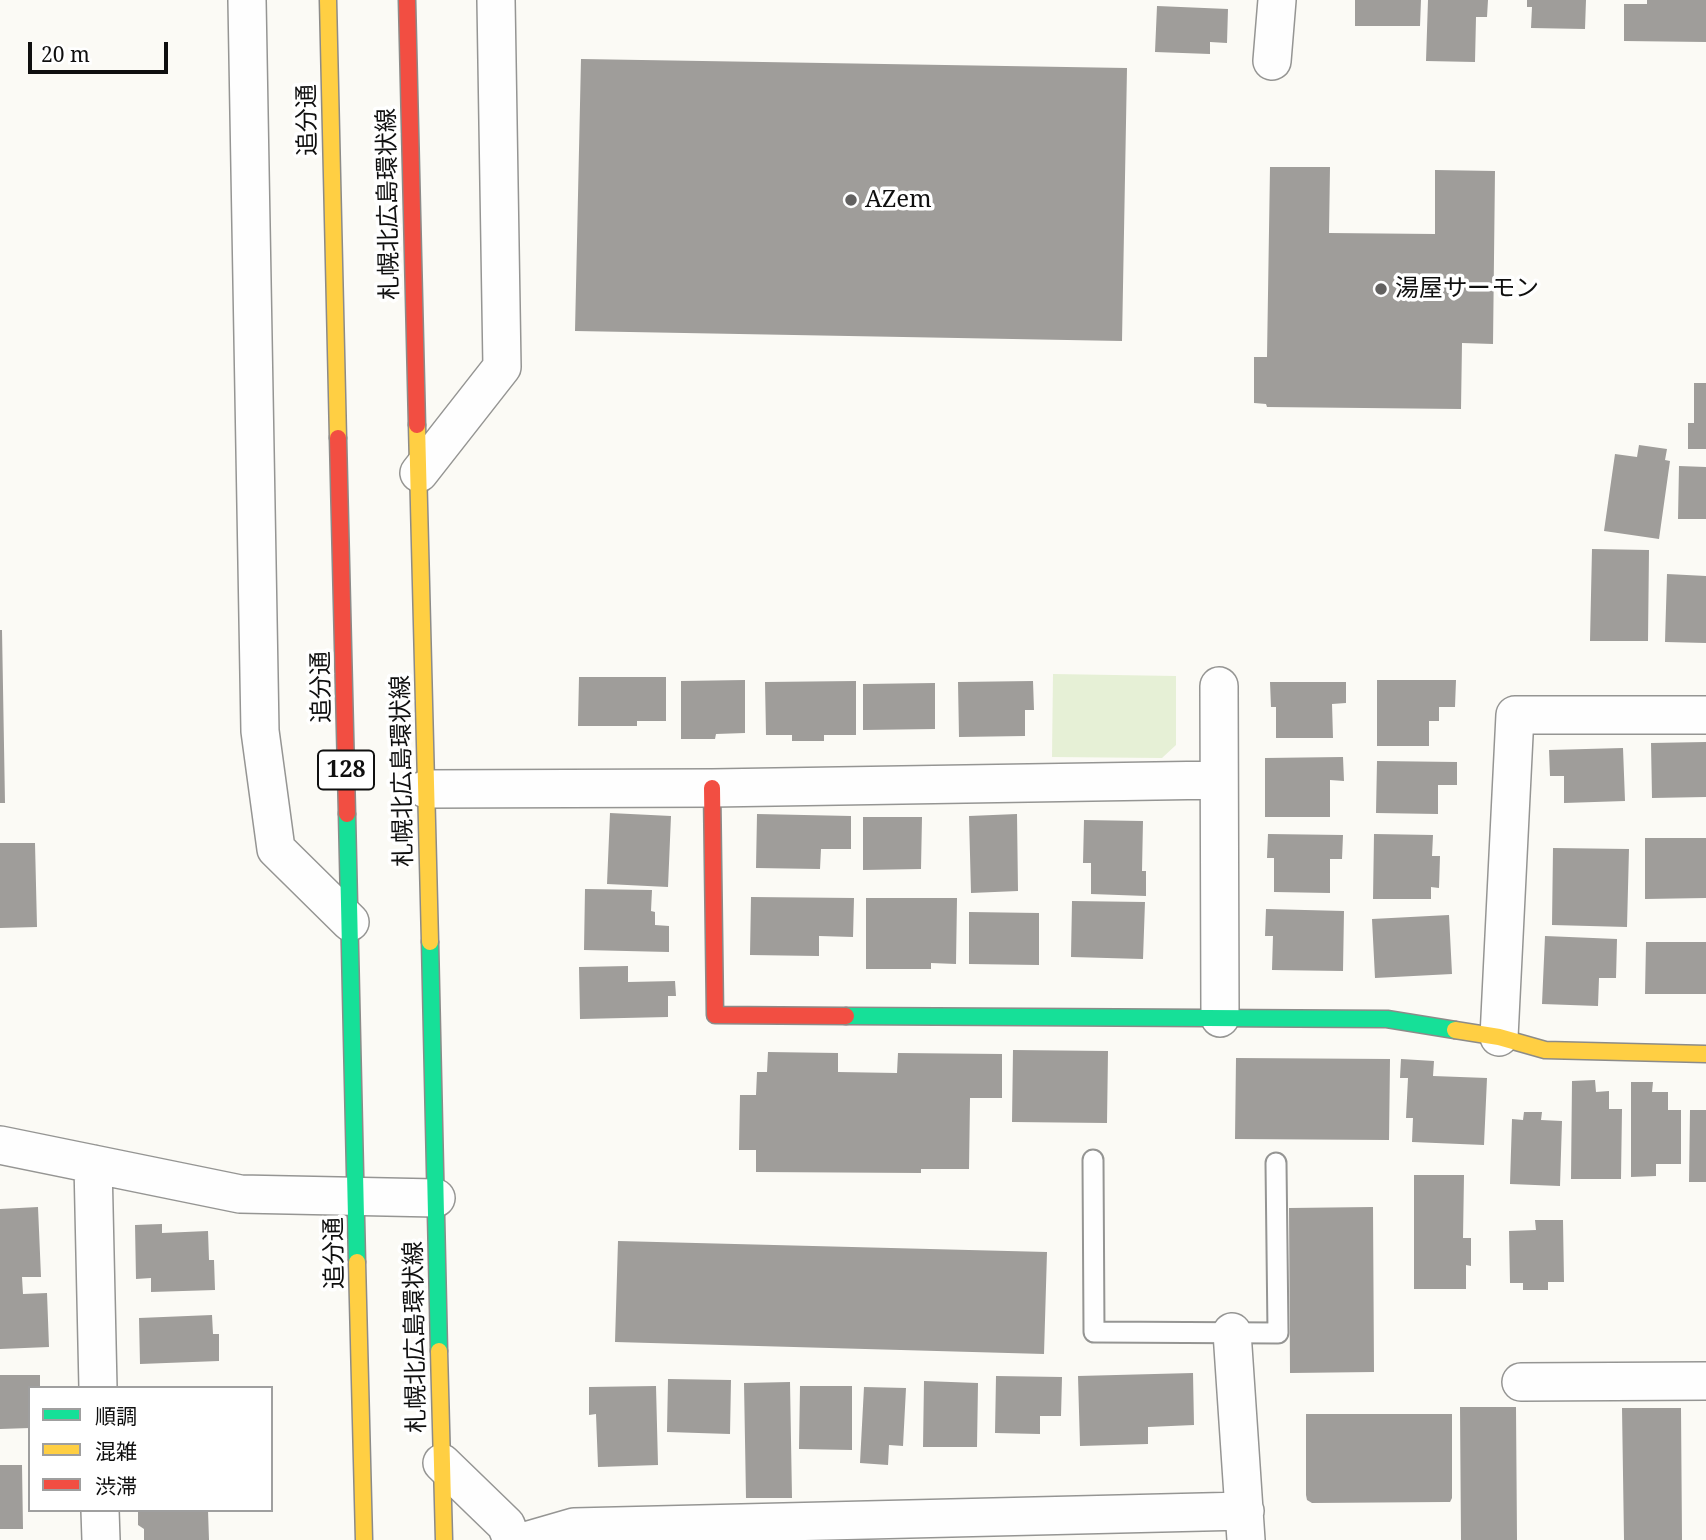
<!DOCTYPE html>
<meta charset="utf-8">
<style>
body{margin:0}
#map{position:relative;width:1706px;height:1540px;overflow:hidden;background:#fbfaf5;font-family:"Noto Serif","Noto Sans JP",serif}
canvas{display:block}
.legend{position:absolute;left:28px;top:1386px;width:245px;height:126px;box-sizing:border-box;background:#fff;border:2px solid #9f9f9f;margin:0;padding:9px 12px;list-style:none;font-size:21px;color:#0f0f0f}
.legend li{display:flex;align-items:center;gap:14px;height:35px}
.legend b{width:35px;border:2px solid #9f9f9f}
.scale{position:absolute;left:28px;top:42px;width:140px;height:32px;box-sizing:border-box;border:4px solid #0f0f0f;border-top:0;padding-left:9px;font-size:21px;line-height:24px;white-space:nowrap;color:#0f0f0f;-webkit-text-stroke:5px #fff;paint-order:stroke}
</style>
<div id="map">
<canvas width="1706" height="1540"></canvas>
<ul class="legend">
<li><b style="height:9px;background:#16e098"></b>順調</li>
<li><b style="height:9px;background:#ffcf43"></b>混雑</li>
<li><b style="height:9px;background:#f24e42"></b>渋滞</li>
</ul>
<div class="scale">20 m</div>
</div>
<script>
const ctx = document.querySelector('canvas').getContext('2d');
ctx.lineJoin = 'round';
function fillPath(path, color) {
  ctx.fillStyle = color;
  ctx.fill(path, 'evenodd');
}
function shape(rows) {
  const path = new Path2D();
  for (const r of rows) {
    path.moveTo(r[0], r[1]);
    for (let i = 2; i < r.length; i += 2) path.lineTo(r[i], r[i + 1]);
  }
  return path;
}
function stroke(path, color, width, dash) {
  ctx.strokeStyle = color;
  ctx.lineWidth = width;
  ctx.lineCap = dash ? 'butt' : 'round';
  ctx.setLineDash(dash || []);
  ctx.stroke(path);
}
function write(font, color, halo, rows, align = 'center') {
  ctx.font = font + ' "Noto Serif","Noto Sans JP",serif';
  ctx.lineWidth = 7;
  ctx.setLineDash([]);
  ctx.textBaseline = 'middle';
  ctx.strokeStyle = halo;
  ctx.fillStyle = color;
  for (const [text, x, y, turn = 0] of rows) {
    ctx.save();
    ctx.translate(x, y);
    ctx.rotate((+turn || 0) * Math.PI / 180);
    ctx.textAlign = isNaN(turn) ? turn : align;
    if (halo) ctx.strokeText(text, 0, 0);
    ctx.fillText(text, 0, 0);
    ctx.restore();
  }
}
fillPath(shape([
 [1053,674,1176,676,1176,745,1162,758,1052,757]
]), '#e6f0d6');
fillPath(shape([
 [1355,0,1421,0,1420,26,1355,26],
 [1428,0,1488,0,1487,17,1476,17,1475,62,1426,61],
 [1527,0,1586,0,1585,29,1531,28,1532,7,1527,7],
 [1647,0,1706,0,1706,42,1624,41,1624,4,1647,4],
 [1157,6,1228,9,1227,43,1210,42,1210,54,1155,52],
 [581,59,1127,68,1122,341,575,331],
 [1270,167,1330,167,1329,233,1435,234,1435,170,1495,171,1493,344,1462,343,1461,409,1267,407,1266,404,1254,403,1254,357,1267,357],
 [1694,383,1706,383,1706,449,1688,449,1688,423,1694,423],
 [1639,445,1667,449,1665,460,1670,461,1659,539,1604,531,1615,454,1637,457],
 [1679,466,1706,467,1706,519,1678,519],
 [1592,549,1649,550,1648,641,1590,641],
 [1667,574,1706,576,1706,643,1665,642],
 [0,630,2,630,5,803,0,803],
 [579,677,666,677,666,721,637,721,637,726,578,726],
 [745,680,745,733,716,734,715,739,681,739,681,681],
 [1377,680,1456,680,1455,707,1439,707,1439,721,1429,721,1429,746,1377,746],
 [856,681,856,735,824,735,824,741,792,741,792,735,766,735,765,682],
 [1033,681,1034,710,1025,710,1025,736,959,737,958,682],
 [1270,682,1346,682,1346,703,1332,704,1333,738,1276,738,1276,707,1271,707],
 [935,683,935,729,863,730,863,684],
 [1706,742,1706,797,1652,798,1651,743],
 [1623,748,1625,801,1564,803,1564,776,1550,776,1549,750],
 [1343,757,1344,781,1330,780,1330,817,1265,817,1265,758],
 [1377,761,1457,762,1457,785,1438,785,1438,814,1376,813],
 [610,813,671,816,668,887,607,884],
 [757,814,851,816,851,849,821,849,820,869,756,868],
 [1017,814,1018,891,971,893,969,816],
 [863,817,922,817,921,869,863,870],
 [1084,820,1143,821,1142,871,1146,871,1146,896,1091,894,1091,863,1083,863],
 [1268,834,1343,835,1342,859,1330,859,1330,893,1274,892,1274,858,1267,858],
 [1374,834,1433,835,1432,856,1440,856,1439,888,1431,887,1431,899,1373,899],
 [1645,838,1706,838,1706,898,1645,899],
 [0,843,35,843,37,927,0,928],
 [1553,848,1629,849,1627,927,1552,925],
 [585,889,652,890,651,911,655,912,655,925,669,926,669,952,584,950],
 [751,897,854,898,853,937,819,936,819,956,750,955],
 [866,898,957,898,956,964,931,963,931,969,866,969],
 [1072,901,1145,902,1143,959,1071,957],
 [1266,909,1344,911,1343,971,1272,970,1273,936,1265,936],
 [969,912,1039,913,1039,965,969,964],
 [1449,915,1452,974,1375,978,1372,919],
 [1545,936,1617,939,1616,978,1599,978,1598,1006,1542,1004],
 [1646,942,1706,942,1706,994,1645,994],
 [628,966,628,982,675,981,676,996,668,996,668,1017,580,1019,579,967],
 [1013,1050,1108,1051,1107,1123,1012,1122],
 [768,1052,838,1053,838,1072,897,1073,898,1053,1002,1054,1002,1098,970,1098,969,1169,921,1169,921,1173,756,1172,756,1150,739,1150,740,1095,756,1095,757,1072,767,1072],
 [1236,1058,1390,1059,1389,1140,1235,1139],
 [1401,1059,1434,1061,1433,1076,1487,1078,1484,1145,1412,1142,1413,1118,1406,1118,1408,1078,1400,1078],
 [1595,1080,1596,1092,1609,1091,1609,1109,1622,1109,1621,1179,1571,1179,1572,1081],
 [1631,1082,1653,1082,1652,1092,1668,1092,1668,1110,1681,1110,1681,1164,1656,1164,1656,1176,1631,1177],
 [1690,1110,1706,1110,1706,1182,1689,1182],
 [1524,1112,1542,1112,1541,1120,1562,1121,1560,1186,1510,1184,1512,1119,1523,1120],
 [1414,1175,1464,1175,1463,1238,1471,1238,1471,1266,1466,1265,1466,1289,1414,1289],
 [38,1207,41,1277,22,1277,23,1294,47,1293,49,1347,0,1349,0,1209],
 [1373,1207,1374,1372,1290,1373,1289,1208],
 [1535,1220,1563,1220,1564,1282,1548,1282,1548,1290,1523,1290,1523,1283,1510,1283,1509,1231,1536,1230],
 [162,1224,162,1233,208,1231,209,1260,214,1260,215,1290,151,1292,151,1278,136,1279,135,1225],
 [618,1241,1047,1252,1044,1354,615,1342],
 [212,1315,213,1334,219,1334,219,1361,140,1364,139,1318],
 [1193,1373,1194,1425,1148,1427,1148,1444,1080,1446,1078,1376],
 [0,1375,40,1375,40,1388,30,1388,30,1428,0,1429],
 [996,1376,1062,1377,1061,1416,1040,1416,1040,1434,995,1433],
 [668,1379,731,1380,730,1434,667,1432],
 [924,1381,978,1383,977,1447,923,1447],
 [790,1382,792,1498,746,1498,744,1383],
 [656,1386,658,1465,598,1467,596,1414,589,1415,589,1387],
 [800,1386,852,1386,852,1450,799,1449],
 [864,1387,906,1388,903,1446,889,1445,888,1465,860,1463],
 [1460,1407,1516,1407,1517,1540,1461,1540],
 [1622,1408,1681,1408,1682,1540,1624,1540],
 [1306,1414,1452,1414,1452,1498,1450,1502,1445,1502,1312,1503,1307,1500,1306,1495],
 [0,1465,22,1465,23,1529,0,1529],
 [138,1510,208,1510,209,1540,144,1540,144,1529,138,1525]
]), '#9f9d9a');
const lane = shape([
 [1093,1160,1094,1332,1278,1333,1276,1163]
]);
const street = shape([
 [247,0,260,731,276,849,350,922],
 [1272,61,1277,0],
 [419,473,502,367,496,0],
 [1219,686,1220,1018],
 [426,789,712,788,1219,780],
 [1499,1037,1515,715,1706,715],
 [0,1145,240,1194,436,1198],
 [93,1164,98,1388],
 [1232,1332,1246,1540],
 [1521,1382,1706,1381],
 [442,1463,506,1525,512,1540],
 [100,1510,101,1540],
 [529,1540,574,1527,1245,1511]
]);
const fast = shape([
 [347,814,357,1262],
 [430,942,439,1351],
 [846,1016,1387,1019,1455,1030]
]);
const slow = shape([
 [328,0,338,438],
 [417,425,430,942],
 [1455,1030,1499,1037,1545,1050,1706,1054],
 [357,1262,364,1540],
 [439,1351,444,1540]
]);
const jam = shape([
 [407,0,417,425],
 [338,438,347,814],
 [712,788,715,1015,846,1016]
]);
stroke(lane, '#959593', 23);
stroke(street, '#959593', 40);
stroke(fast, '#8c8b89', 19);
stroke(slow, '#8c8b89', 19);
stroke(jam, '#8c8b89', 19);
stroke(lane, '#fefefe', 19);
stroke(street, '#fefefe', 37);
stroke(fast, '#16e098', 16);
stroke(slow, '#ffcf43', 16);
stroke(jam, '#f24e42', 16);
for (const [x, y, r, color] of [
 [851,200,7,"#626160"],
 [1381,289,7,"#626160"]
]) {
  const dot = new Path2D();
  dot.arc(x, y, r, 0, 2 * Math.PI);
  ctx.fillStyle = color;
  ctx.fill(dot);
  stroke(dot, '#fff', 2.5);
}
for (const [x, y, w] of [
 [346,770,56]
]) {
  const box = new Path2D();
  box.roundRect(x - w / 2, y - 19.5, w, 39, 5);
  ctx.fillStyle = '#fff';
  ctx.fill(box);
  stroke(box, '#0f0f0f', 2);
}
write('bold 23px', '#0f0f0f', null, [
 ["128",346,770]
]);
write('24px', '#0f0f0f', '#fff', [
 ["追分通",308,120,-91],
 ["札幌北広島環状線",389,204,-91],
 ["追分通",322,687,-91],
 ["札幌北広島環状線",403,771,-91],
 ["追分通",335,1253,-91],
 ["札幌北広島環状線",416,1337,-91]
]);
write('24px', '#0f0f0f', '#fff', [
 ["AZem",865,200],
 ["湯屋サーモン",1395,289]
], 'left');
</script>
